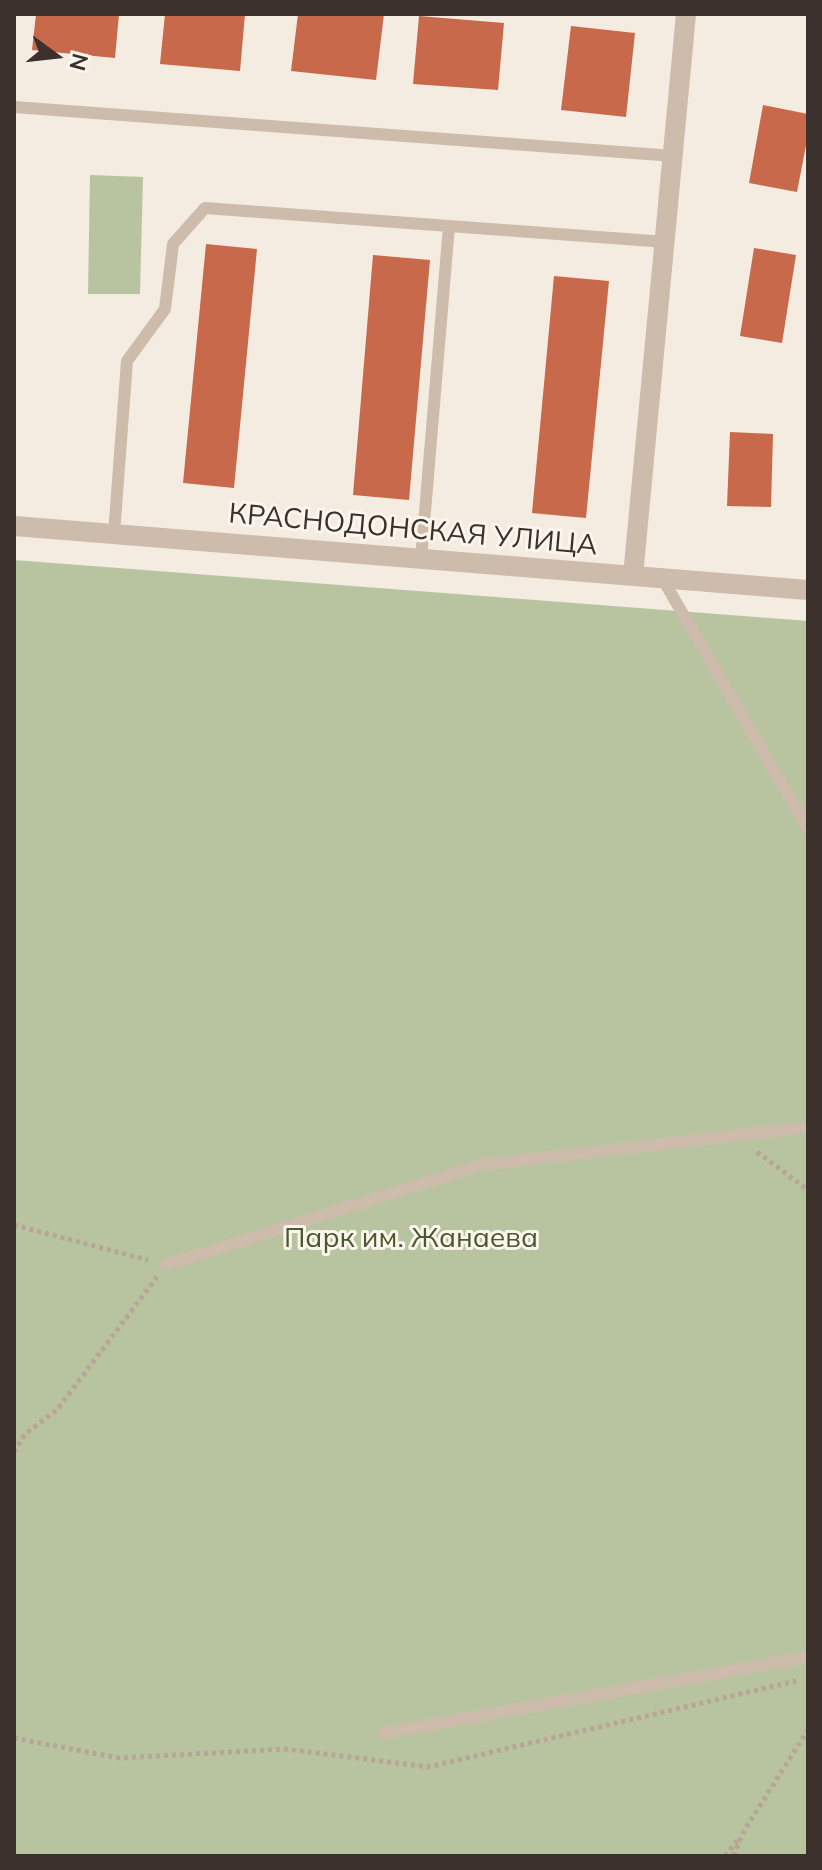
<!DOCTYPE html>
<meta charset="utf-8">
<style>
body{margin:0}
#map{position:relative;width:822px;height:1870px;overflow:hidden;background:#f4ebe1;font-family:Mulish,sans-serif}
canvas{display:block}
.frame{position:absolute;inset:0;border:16px solid #3b302b;pointer-events:none}
.north{position:absolute;left:16px;top:16px;width:80px;height:80px;-webkit-text-stroke:6px #fbf5ee;paint-order:stroke;rotate:105deg;font-size:22px;font-weight:700;line-height:32px;text-align:center;color:#3b302b}
.north::after{content:'';display:block;margin:auto;width:28px;height:36px;background:#3b302b;clip-path:polygon(50% 0,100% 100%,50% 72%,0 100%)}
</style>
<div id="map">
<canvas width="822" height="1870"></canvas>
<div class="frame"></div>
<div class="north">N</div>
</div>
<script>
const ctx = document.querySelector('canvas').getContext('2d');
ctx.lineJoin = 'round';
function fillPath(path, color) {
  ctx.fillStyle = color;
  ctx.fill(path, 'evenodd');
}
function shape(rows) {
  const path = new Path2D();
  for (const r of rows) {
    path.moveTo(r[0], r[1]);
    for (let i = 2; i < r.length; i += 2) path.lineTo(r[i], r[i + 1]);
  }
  return path;
}
function stroke(path, color, width, dash) {
  ctx.strokeStyle = color;
  ctx.lineWidth = width;
  ctx.lineCap = dash ? 'butt' : 'round';
  ctx.setLineDash(dash || []);
  ctx.stroke(path);
}
function write(font, color, halo, rows, align = 'center') {
  ctx.font = font + ' Mulish,sans-serif';
  ctx.lineWidth = 6;
  ctx.setLineDash([]);
  ctx.textBaseline = 'middle';
  ctx.strokeStyle = halo;
  ctx.fillStyle = color;
  for (const [text, x, y, turn = 0] of rows) {
    ctx.save();
    ctx.translate(x, y);
    ctx.rotate((+turn || 0) * Math.PI / 180);
    ctx.textAlign = isNaN(turn) ? turn : align;
    if (halo) ctx.strokeText(text, 0, 0);
    ctx.fillText(text, 0, 0);
    ctx.restore();
  }
}
fillPath(shape([
 [90,175,143,177,140,294,88,294],
 [14,560,808,621,808,1856,14,1856]
]), '#b8c4a0');
fillPath(shape([
 [36,14,119,14,115,58,32,50],
 [165,14,245,14,240,71,160,64],
 [298,14,384,14,376,80,291,71],
 [419,16,504,23,498,90,413,84],
 [571,26,635,33,626,117,561,110],
 [763,105,808,114,808,135,797,192,749,183],
 [206,244,257,249,234,488,183,483],
 [754,248,796,255,782,343,740,336],
 [373,255,430,260,409,500,353,495],
 [554,276,609,281,586,518,532,513],
 [730,432,773,434,771,507,727,506]
]), '#c8694b');
stroke(shape([
 [757,1152,808,1190],
 [14,1225,148,1260],
 [14,1452,25,1434,57,1410,157,1277],
 [14,1738,119,1758,285,1749,428,1767,796,1681],
 [725,1856,739,1838],
 [733,1856,745,1829,808,1730]
]), '#b9a596', 5, [4, 4]);
stroke(shape([
 [14,107,674,156],
 [114,534,127,361,165,309,173,244,205,208,666,242],
 [421,559,449,226],
 [662,578,808,829],
 [166,1265,481,1165,808,1127],
 [384,1733,808,1657]
]), '#cdbbac', 12);
stroke(shape([
 [14,526,808,590],
 [633,576,686,14]
]), '#cdbbac', 20);
write('28px', '#3b302b', '#fbf5ee', [
 ["КРАСНОДОНСКАЯ УЛИЦА",413,530,5]
]);
write('28px', '#4a5a2e', '#fbf5ee', [
 ["Парк им. Жанаева",411,1239]
]);
</script>
